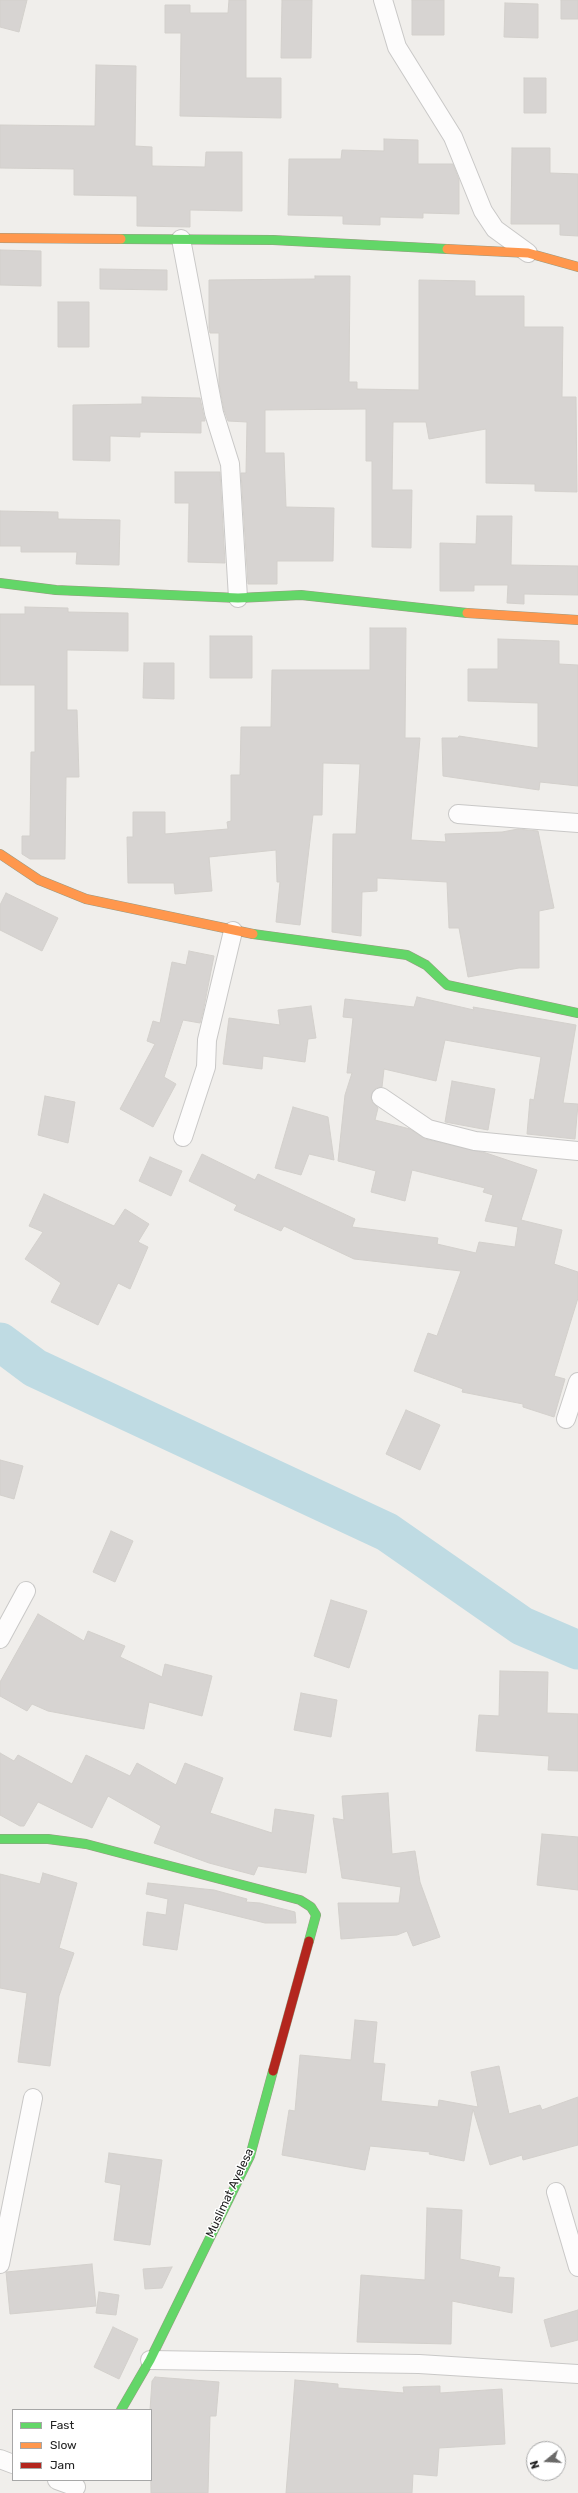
<!DOCTYPE html>
<style>
body{margin:0}
#map{position:relative;width:578px;height:2493px;overflow:hidden;background:#f0eeeb;font-family:Rubik,sans-serif}
canvas{display:block}
.legend{position:absolute;left:12px;top:2409px;width:140px;height:72px;box-sizing:border-box;background:#fff;border:1px solid #a7a7a7;margin:0;padding:5px 7px;list-style:none;font-size:12px;color:#222}
.legend li{display:flex;align-items:center;gap:8px;height:20px}
.legend b{width:20px;border:1px solid #a7a7a7}
.north{position:absolute;left:526px;top:2441px;width:40px;height:40px;box-sizing:border-box;background:#fff;border:1px solid #a7a7a7;border-radius:50%;rotate:252deg;font-size:11px;font-weight:700;line-height:16px;text-align:center;color:#222}
.north::after{content:'';display:block;margin:auto;width:14px;height:18px;background:#6a6968;clip-path:polygon(50% 0,100% 100%,50% 72%,0 100%)}
</style>
<div id="map">
<canvas width="578" height="2493"></canvas>
<ul class="legend">
<li><b style="height:5px;background:#63d668"></b>Fast</li>
<li><b style="height:5px;background:#ff974d"></b>Slow</li>
<li><b style="height:5px;background:#b3261e"></b>Jam</li>
</ul>
<div class="north">N</div>
</div>
<script>
const ctx = document.querySelector('canvas').getContext('2d');
ctx.lineJoin = 'round';
function shape(rows) {
  const path = new Path2D();
  for (const r of rows) {
    path.moveTo(r[0], r[1]);
    for (let i = 2; i < r.length; i += 2) path.lineTo(r[i], r[i + 1]);
  }
  return path;
}
function stroke(path, color, width, dash) {
  ctx.strokeStyle = color;
  ctx.lineWidth = width;
  ctx.lineCap = dash ? 'butt' : 'round';
  ctx.setLineDash(dash || []);
  ctx.stroke(path);
}
function fillPath(path, color) {
  ctx.fillStyle = color;
  ctx.fill(path, 'evenodd');
}
function write(font, color, halo, rows, align = 'center') {
  ctx.font = font + ' Rubik,sans-serif';
  ctx.lineWidth = 3;
  ctx.setLineDash([]);
  ctx.textBaseline = 'middle';
  ctx.strokeStyle = halo;
  ctx.fillStyle = color;
  for (const [text, x, y, turn = 0] of rows) {
    ctx.save();
    ctx.translate(x, y);
    ctx.rotate((+turn || 0) * Math.PI / 180);
    ctx.textAlign = isNaN(turn) ? turn : align;
    if (halo) ctx.strokeText(text, 0, 0);
    ctx.fillText(text, 0, 0);
    ctx.restore();
  }
}
stroke(shape([
 [0,1342,35,1368,387,1532,522,1626,578,1650]
]), '#bfdbe3', 39);
const building = shape([
 [0,0,27,0,19,32,0,27,0,0],
 [229,0,246,0,246,78,281,78,281,118,180,116,181,33,165,33,165,5,190,5,190,13,228,13,229,0],
 [282,0,312,0,311,58,281,58,282,0],
 [412,0,444,0,444,35,412,35,412,0],
 [561,0,578,0,578,19,561,19,561,0],
 [505,3,538,4,538,38,504,37,505,3],
 [96,65,136,66,135,146,152,147,152,166,205,167,206,152,242,152,242,211,190,210,190,227,137,226,137,196,74,195,74,169,0,168,0,125,95,126,96,65],
 [524,78,546,78,546,113,524,113,524,78],
 [384,139,418,140,418,164,453,164,459,180,459,214,423,213,423,218,380,217,380,225,343,224,343,216,288,215,289,159,341,159,342,150,384,151,384,139],
 [512,148,550,148,550,173,578,174,578,236,560,235,560,224,511,224,512,148],
 [0,250,41,251,41,286,0,285,0,250],
 [100,269,167,270,167,290,100,289,100,269],
 [315,276,350,276,349,382,357,382,357,389,419,390,419,280,475,281,475,296,524,296,524,327,563,327,562,397,576,397,577,492,535,491,535,484,486,483,486,429,429,439,426,422,393,422,392,490,412,490,411,548,372,547,372,461,366,461,366,409,265,410,265,453,284,453,286,507,334,508,333,561,277,561,277,584,248,584,241,473,246,473,247,422,228,421,224,410,219,384,219,333,210,333,209,328,209,280,315,279,315,276],
 [58,302,89,302,89,347,58,347,58,302],
 [142,397,200,398,205,421,201,421,201,433,140,432,140,437,110,436,110,461,73,460,73,405,142,404,142,397],
 [175,472,220,472,225,563,188,562,189,503,175,503,175,472],
 [0,511,58,512,58,519,120,520,119,565,76,564,77,552,21,552,21,546,0,546,0,511],
 [477,516,512,516,511,565,578,566,578,595,524,594,524,604,507,603,508,585,474,585,474,591,440,591,440,543,476,544,477,516],
 [25,607,68,608,68,612,128,613,128,651,67,650,67,710,77,710,79,777,66,777,65,859,30,859,22,854,22,836,30,836,31,752,35,752,35,685,0,685,0,614,25,614,25,607],
 [370,628,406,628,405,738,420,738,411,840,446,842,445,834,502,832,518,829,538,831,554,908,539,911,539,968,519,968,468,977,459,928,449,928,447,882,377,878,377,891,362,892,361,936,332,932,333,834,356,834,360,764,323,763,322,815,313,815,300,925,276,922,280,882,277,882,276,850,209,857,212,891,175,894,174,883,128,883,127,837,133,837,133,812,165,812,165,834,228,829,227,822,231,821,231,775,240,775,241,727,271,727,272,670,370,670,370,628],
 [210,636,252,636,252,678,210,678,210,636],
 [498,639,559,641,559,664,578,665,578,786,540,782,539,790,443,776,442,738,458,738,459,736,538,748,538,703,468,701,468,669,498,669,498,639],
 [144,663,174,663,174,699,143,698,144,663],
 [6,893,58,918,42,951,0,930,0,905,6,893],
 [189,951,214,956,203,1012,200,1023,183,1020,164,1077,176,1084,153,1127,120,1109,155,1044,147,1041,153,1021,160,1023,172,962,186,965,189,951],
 [417,997,474,1010,473,1007,576,1025,563,1103,578,1104,575,1139,527,1134,530,1099,534,1100,541,1057,445,1040,436,1081,384,1069,382,1087,376,1088,371,1097,372,1102,378,1108,375,1120,410,1129,425,1139,486,1153,537,1170,521,1220,562,1230,554,1264,578,1272,578,1298,554,1376,565,1379,554,1417,523,1407,523,1404,462,1392,463,1389,414,1371,428,1333,437,1336,461,1271,354,1259,284,1226,281,1231,234,1210,237,1205,189,1181,202,1154,255,1180,258,1174,355,1219,352,1227,438,1238,437,1244,476,1253,479,1242,515,1247,518,1227,485,1221,493,1195,483,1192,485,1188,412,1170,405,1201,371,1192,376,1171,338,1161,345,1095,352,1073,347,1073,353,1018,343,1017,345,999,414,1007,417,997],
 [311,1006,316,1038,308,1039,305,1062,263,1056,262,1069,223,1064,229,1018,280,1025,278,1010,311,1006],
 [452,1081,495,1089,488,1130,445,1122,452,1081],
 [45,1096,75,1102,68,1143,38,1135,45,1096],
 [293,1107,328,1117,334,1160,309,1154,301,1175,275,1168,293,1107],
 [150,1157,182,1171,171,1196,139,1181,150,1157],
 [44,1194,114,1226,125,1209,149,1224,138,1242,148,1247,130,1289,118,1283,98,1325,51,1302,61,1283,25,1259,43,1232,29,1226,44,1194],
 [406,1410,440,1425,420,1470,386,1454,406,1410],
 [0,1460,23,1466,14,1499,0,1495,0,1460],
 [111,1531,133,1541,115,1582,93,1572,111,1531],
 [331,1600,367,1611,349,1668,314,1656,331,1600],
 [38,1614,84,1641,88,1631,125,1646,120,1657,162,1677,165,1664,212,1676,202,1716,149,1702,144,1729,48,1711,32,1704,27,1711,0,1696,0,1682,38,1614],
 [500,1671,548,1672,547,1713,578,1714,578,1771,548,1770,549,1756,476,1751,479,1715,499,1716,500,1671],
 [301,1693,337,1700,331,1737,294,1730,301,1693],
 [0,1753,14,1761,18,1755,72,1784,86,1755,130,1776,137,1763,176,1785,185,1763,223,1778,210,1813,272,1833,275,1809,314,1815,306,1873,258,1866,254,1875,209,1863,154,1843,161,1826,108,1796,92,1828,38,1802,24,1826,20,1826,0,1815,0,1753],
 [388,1793,392,1854,415,1851,420,1882,440,1937,413,1946,407,1931,397,1935,341,1939,338,1903,399,1903,401,1887,342,1878,333,1818,344,1820,342,1796,388,1793],
 [542,1834,578,1837,578,1890,537,1885,542,1834],
 [43,1873,77,1883,59,1948,74,1953,59,1996,50,2066,18,2062,27,1993,0,1988,0,1874,40,1884,43,1873],
 [148,1883,214,1890,247,1899,246,1902,260,1903,295,1912,296,1923,265,1923,184,1903,177,1950,143,1945,147,1912,166,1915,168,1899,146,1894,148,1883],
 [355,2020,377,2022,373,2063,385,2064,381,2101,438,2107,439,2100,478,2107,471,2072,499,2066,509,2114,540,2105,542,2110,578,2097,578,2145,523,2160,522,2155,490,2165,473,2109,464,2161,429,2154,430,2152,370,2146,365,2170,282,2155,289,2110,295,2111,300,2055,351,2060,355,2020],
 [109,2153,162,2160,150,2245,114,2240,121,2185,105,2182,109,2153],
 [427,2208,462,2210,460,2259,500,2267,498,2277,514,2278,512,2313,452,2301,451,2344,357,2342,361,2275,425,2280,427,2208],
 [92,2264,96,2306,10,2314,6,2272,92,2264],
 [172,2267,162,2288,145,2289,143,2269,172,2267],
 [99,2292,119,2295,116,2315,96,2313,99,2292],
 [578,2310,578,2340,551,2347,544,2320,578,2310],
 [113,2327,138,2339,119,2379,94,2367,113,2327],
 [155,2377,219,2382,216,2416,210,2416,208,2493,151,2493,150,2410,152,2381,155,2377],
 [295,2380,338,2384,338,2388,404,2393,403,2387,440,2386,440,2393,502,2389,505,2444,439,2448,437,2476,413,2474,412,2493,286,2493,295,2380]
]);
fillPath(building, '#d7d4d2');
stroke(building, '#d3d0cc', 1);
const street = shape([
 [383,0,397,47,453,137,483,211,495,229,528,253],
 [181,239,214,413,230,464,238,598],
 [458,814,578,823],
 [381,1097,428,1129,475,1141,578,1151],
 [183,1137,206,1067,207,1040,233,931],
 [566,1419,578,1382],
 [0,1639,26,1591],
 [556,2192,578,2267],
 [0,2264,33,2098],
 [150,2360,419,2364,578,2374],
 [0,2459,13,2464],
 [57,2480,76,2487]
]);
const fast = shape([
 [121,239,273,240,447,249],
 [0,583,56,590,238,598,301,595,467,613],
 [253,934,407,955,426,965,447,985,578,1013],
 [0,1839,48,1839,86,1844,300,1900,311,1907,316,1915,309,1941],
 [121,2410,150,2360,250,2156,273,2071]
]);
const slow = shape([
 [0,238,121,239],
 [447,249,528,253,578,267],
 [467,613,578,620],
 [0,854,39,880,86,899,253,934]
]);
const jam = shape([
 [273,2071,309,1941]
]);
stroke(street, '#c9c8c7', 20);
stroke(fast, '#999a82', 10);
stroke(slow, '#999a82', 10);
stroke(jam, '#999a82', 10);
stroke(street, '#fdfcfc', 18);
stroke(fast, '#63d668', 9);
stroke(slow, '#ff974d', 9);
stroke(jam, '#b3261e', 9);
write('12px', '#222', '#fff', [
 ["Muslimat Ayelesa",230,2193,-65]
]);
</script>
